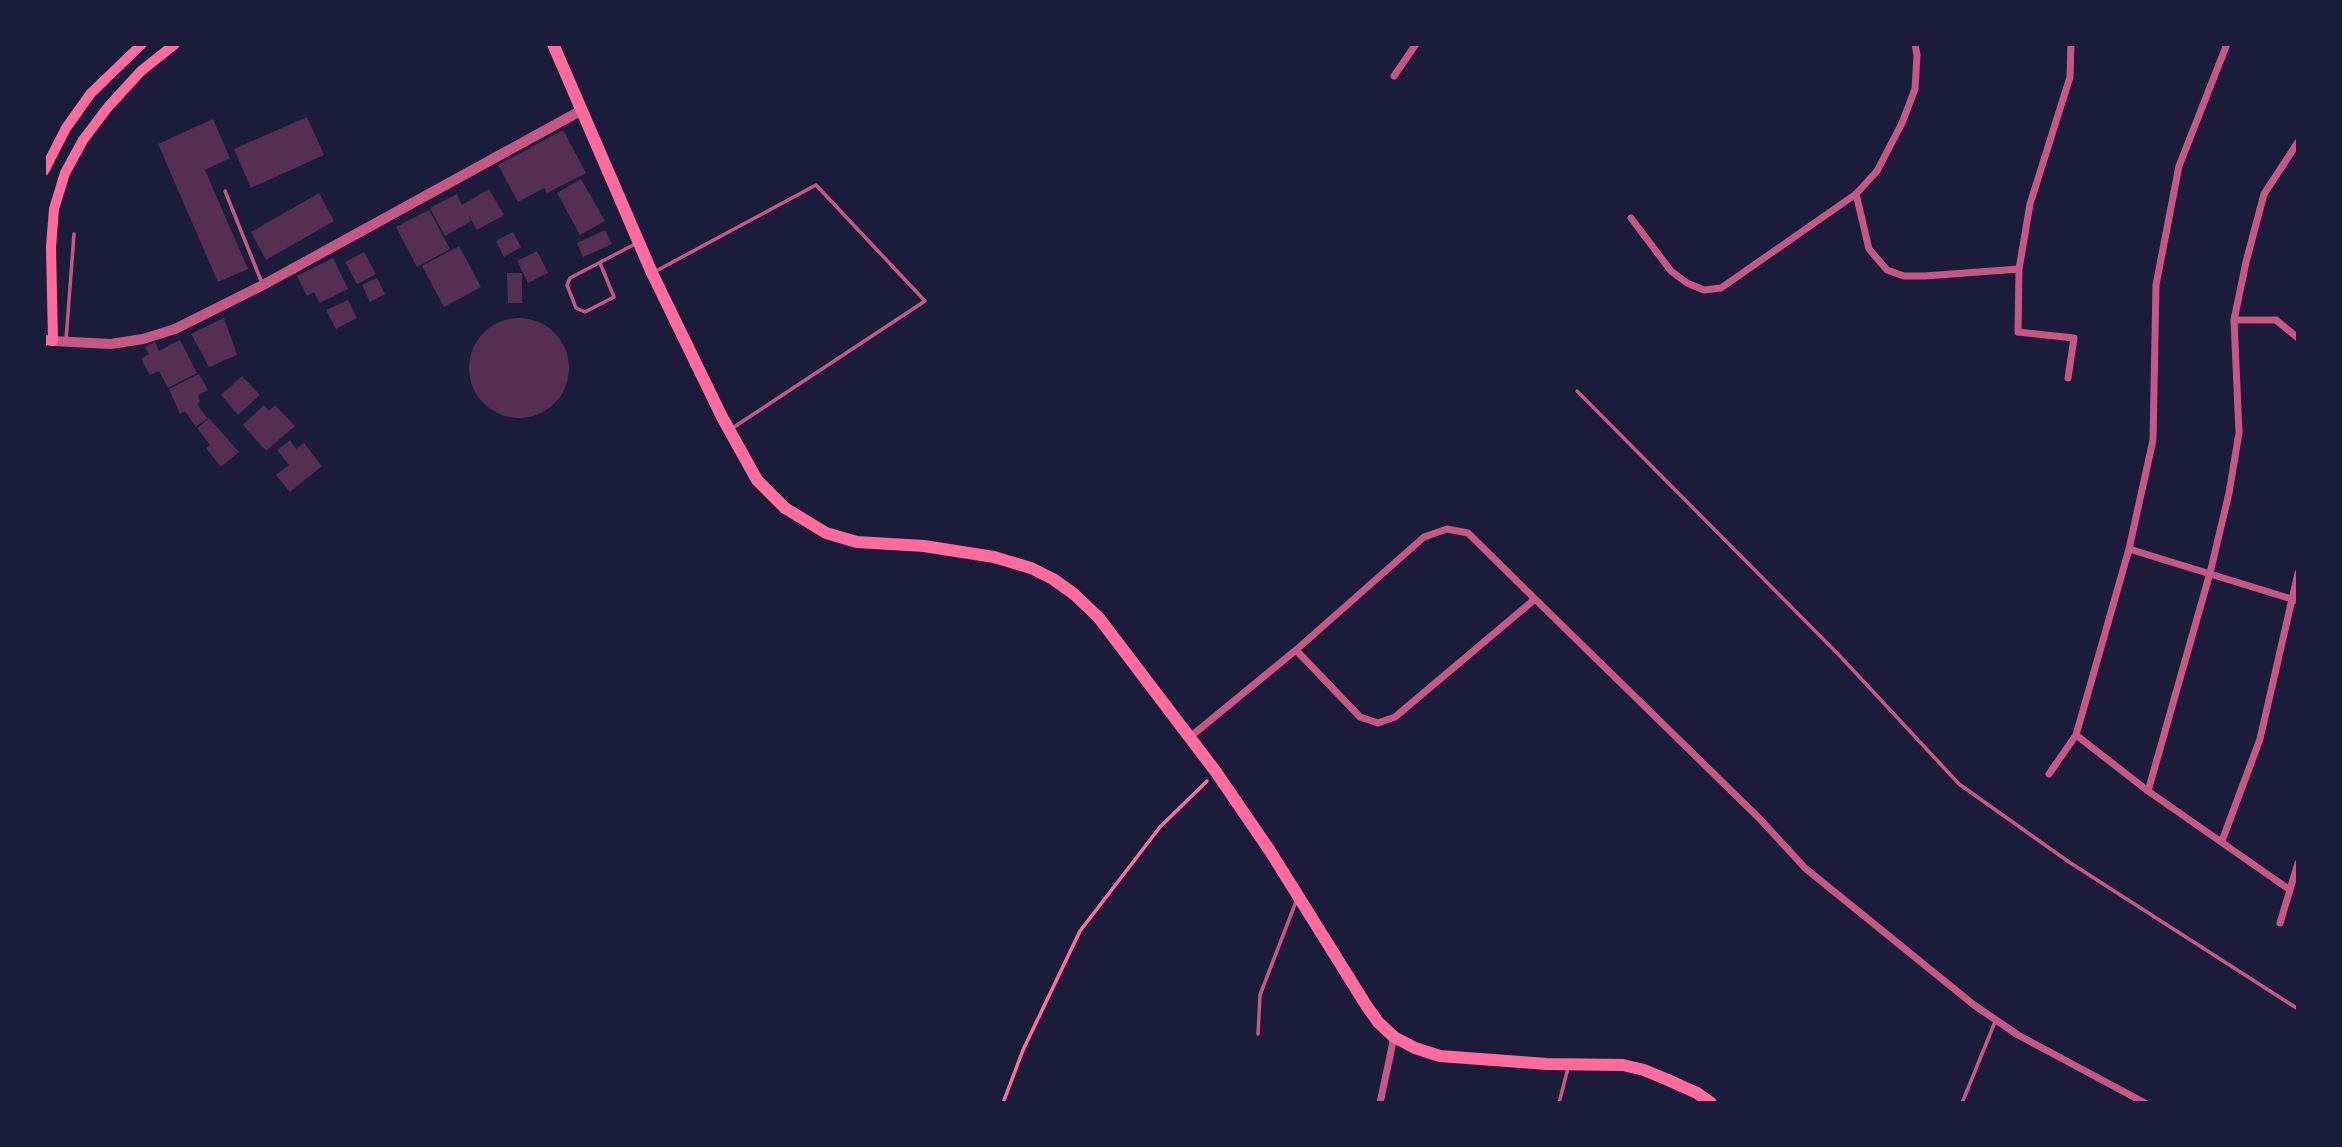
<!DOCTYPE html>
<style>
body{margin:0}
#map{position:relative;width:2342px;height:1147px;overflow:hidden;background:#1b1b3a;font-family:Barlow,sans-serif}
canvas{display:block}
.frame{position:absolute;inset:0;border:46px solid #1b1b3a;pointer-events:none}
</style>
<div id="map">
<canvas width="2342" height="1147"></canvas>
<div class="frame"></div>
</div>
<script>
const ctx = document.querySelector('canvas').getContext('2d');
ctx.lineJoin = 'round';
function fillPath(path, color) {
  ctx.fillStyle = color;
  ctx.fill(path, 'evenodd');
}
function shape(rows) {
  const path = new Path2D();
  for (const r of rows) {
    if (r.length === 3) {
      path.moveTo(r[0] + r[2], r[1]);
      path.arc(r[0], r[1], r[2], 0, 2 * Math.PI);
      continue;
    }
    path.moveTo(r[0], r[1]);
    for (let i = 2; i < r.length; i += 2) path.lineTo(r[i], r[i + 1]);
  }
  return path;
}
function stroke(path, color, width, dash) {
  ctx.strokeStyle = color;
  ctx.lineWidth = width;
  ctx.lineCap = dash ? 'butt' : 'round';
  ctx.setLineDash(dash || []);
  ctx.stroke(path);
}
fillPath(shape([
 [307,117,324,155,251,188,234,149],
 [213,119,230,158,205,170,248,269,218,282,158,144],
 [563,130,586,173,547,193,544,188,518,202,498,165],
 [581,179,605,221,580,235,557,193],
 [489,189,504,215,477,230,468,214,471,221,445,236,430,208,457,194,462,205],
 [319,193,334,221,266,260,251,232],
 [429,210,450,249,417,267,396,227],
 [605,230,612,244,583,257,577,243],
 [513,232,521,247,504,257,496,241],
 [459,246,481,287,444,307,422,266],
 [537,251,548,273,528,283,517,261],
 [364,252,376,274,357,284,345,262],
 [333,258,348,289,320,303,314,292,307,296,297,276],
 [507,273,522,273,522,303,508,303],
 [377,278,385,294,370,302,362,285],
 [348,300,357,318,336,329,326,310],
 [519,368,50],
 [224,318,237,355,209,367,191,334],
 [180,340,197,373,168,388,159,371,150,375,141,359,149,354,145,347,155,342,159,351],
 [199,374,208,390,198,395,200,401,197,404,207,418,196,427,185,411,180,414,169,389],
 [242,376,260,395,238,415,221,395],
 [264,405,269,411,275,405,295,426,266,451,243,425],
 [209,418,239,452,221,467,206,448,210,445,197,428],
 [290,440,296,449,304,443,322,466,290,492,276,475,289,465,277,450]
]), '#542f53');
stroke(shape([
 [1003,1103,1023,1050,1080,931,1160,827,1207,781]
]), '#ff6b9d', 3.5);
stroke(shape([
 [225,191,262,283],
 [600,263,614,297,585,312,576,308,567,285,570,278,637,243],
 [656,271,816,185,925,301,731,429],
 [66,340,74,234],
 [1577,391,1839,655,1959,784,2069,862,2298,1009],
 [1258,1034,1260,995,1297,899],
 [1559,1103,1568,1068],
 [1962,1103,1995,1022]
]), '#c65784', 3.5);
stroke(shape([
 [1394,76,1416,44],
 [1856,194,1869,249,1887,270,1904,276,1925,276,2019,269],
 [1631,218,1671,271,1687,283,1704,290,1721,288,1856,194,1877,171,1902,123,1915,89,1917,55,1915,44],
 [2234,320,2276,320,2298,338],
 [2068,378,2074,338,2018,332,2019,269,2030,204,2070,77,2071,44],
 [2129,549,2298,601],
 [1535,599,1759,818,1805,868,1974,1005,2018,1035,2145,1103],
 [2076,735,2148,791,2290,890],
 [1190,737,1296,650,1424,537,1447,529,1468,533,1535,599,1395,717,1378,723,1360,717,1296,650],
 [2049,774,2076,735,2129,549,2153,440,2156,285,2179,166,2227,44],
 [2148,791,2210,573,2229,493,2239,433,2234,320,2246,262,2264,194,2298,142],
 [2222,841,2260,739,2298,573],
 [2280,923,2298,863],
 [1380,1103,1394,1037]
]), '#c65784', 7);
stroke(shape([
 [53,341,111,344,143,339,175,329,263,285,582,110]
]), '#c65784', 10);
stroke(shape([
 [44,171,66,128,91,93,142,44],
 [44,340,53,341,51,247,54,209,65,173,83,140,108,107,141,71,175,44]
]), '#ff6b9d', 10);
stroke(shape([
 [553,44,652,273,722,417,757,480,785,508,826,533,857,542,924,546,994,557,1031,568,1053,579,1074,594,1099,618,1216,772,1270,851,1366,1005,1378,1022,1394,1037,1415,1048,1440,1056,1547,1064,1623,1065,1644,1070,1668,1080,1697,1093,1711,1103]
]), '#ff6b9d', 12);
</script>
